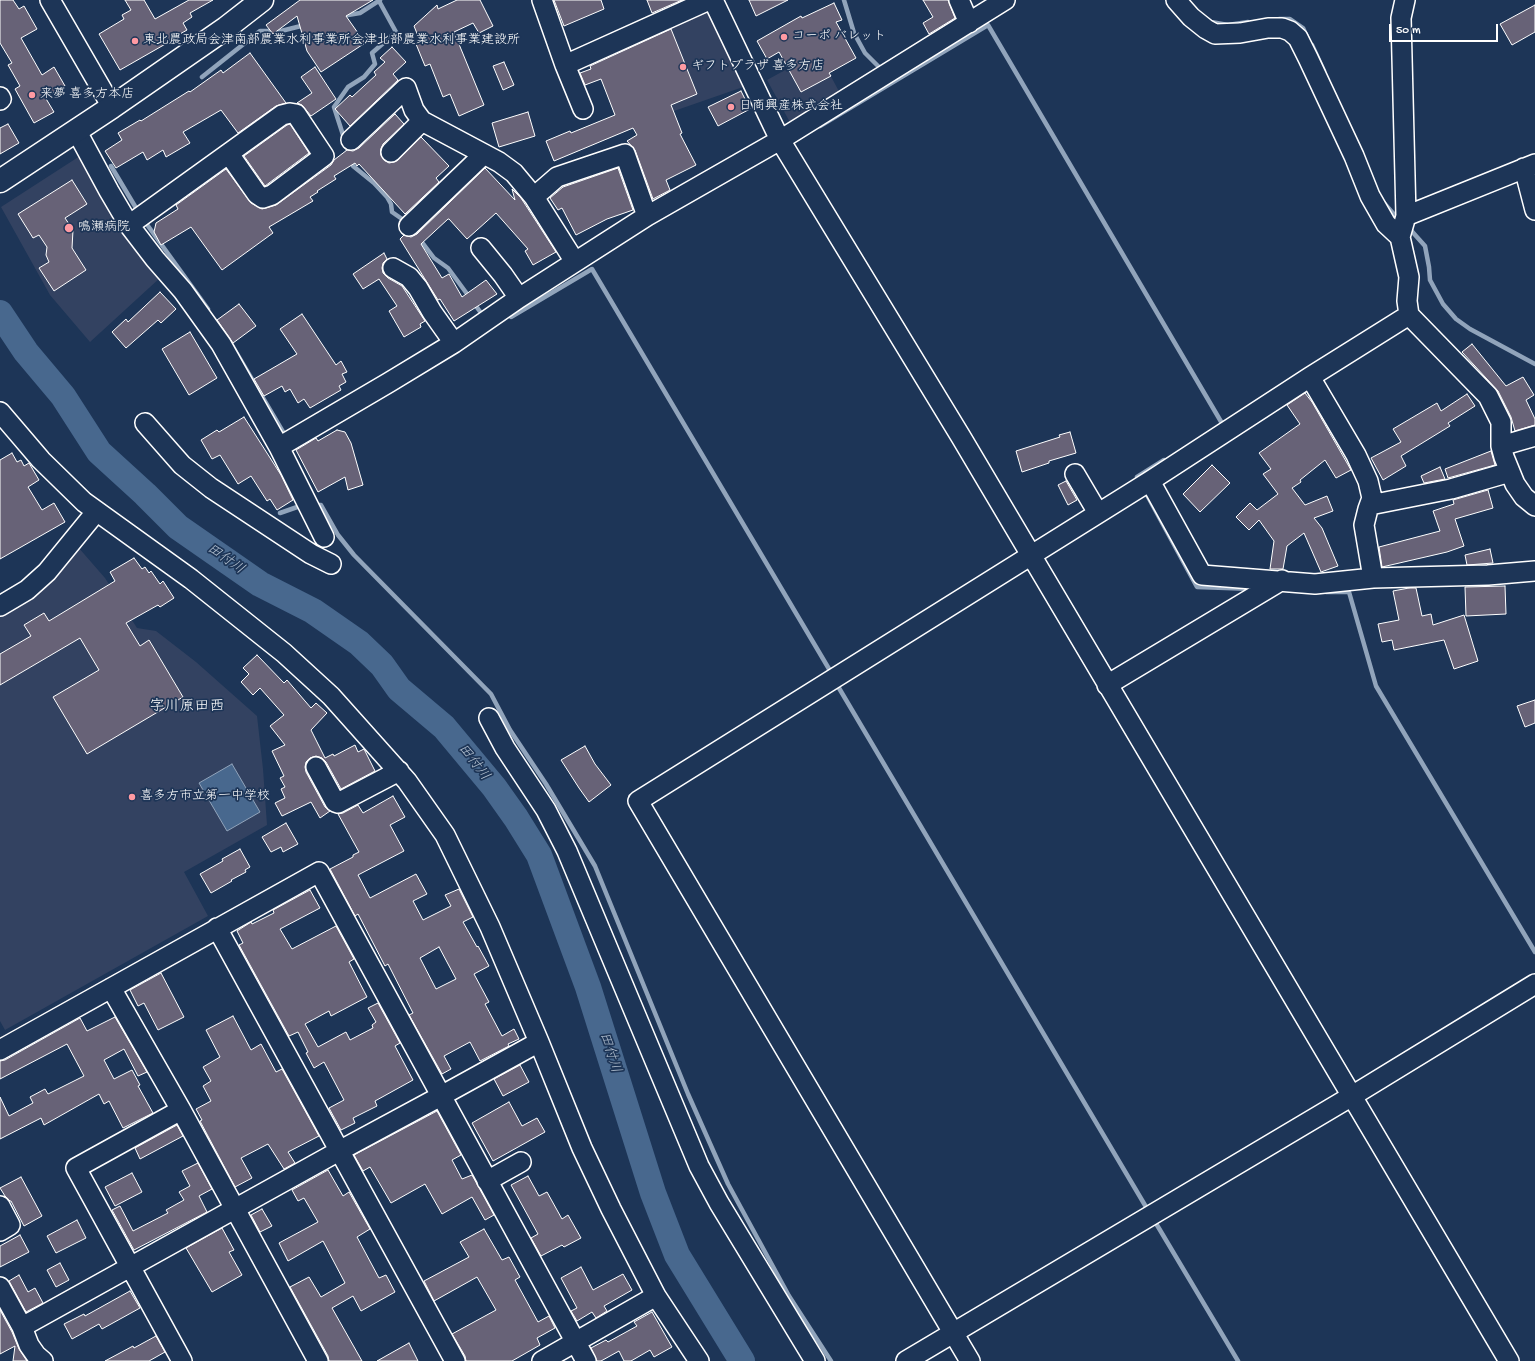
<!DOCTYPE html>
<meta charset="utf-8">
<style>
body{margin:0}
#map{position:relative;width:1535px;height:1361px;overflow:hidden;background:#1d3557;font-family:"Gochi Hand",sans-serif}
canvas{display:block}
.scale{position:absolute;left:1389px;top:24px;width:109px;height:18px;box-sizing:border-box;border:2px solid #fff;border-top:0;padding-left:5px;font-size:12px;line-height:14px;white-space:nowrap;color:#fff;-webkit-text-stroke:3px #1d3557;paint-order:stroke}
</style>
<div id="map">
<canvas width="1535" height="1361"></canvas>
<div class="scale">50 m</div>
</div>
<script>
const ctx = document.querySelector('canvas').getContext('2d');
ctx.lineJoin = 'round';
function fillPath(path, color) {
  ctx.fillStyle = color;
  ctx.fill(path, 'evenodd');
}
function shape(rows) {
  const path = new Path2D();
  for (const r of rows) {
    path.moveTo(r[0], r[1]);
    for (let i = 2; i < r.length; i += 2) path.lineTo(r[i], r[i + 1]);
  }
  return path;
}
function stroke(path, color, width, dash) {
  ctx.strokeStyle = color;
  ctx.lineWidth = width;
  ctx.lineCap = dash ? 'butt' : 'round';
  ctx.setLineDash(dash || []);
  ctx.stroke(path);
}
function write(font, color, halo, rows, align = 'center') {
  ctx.font = font + ' "Gochi Hand","Klee One",sans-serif';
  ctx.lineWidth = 3.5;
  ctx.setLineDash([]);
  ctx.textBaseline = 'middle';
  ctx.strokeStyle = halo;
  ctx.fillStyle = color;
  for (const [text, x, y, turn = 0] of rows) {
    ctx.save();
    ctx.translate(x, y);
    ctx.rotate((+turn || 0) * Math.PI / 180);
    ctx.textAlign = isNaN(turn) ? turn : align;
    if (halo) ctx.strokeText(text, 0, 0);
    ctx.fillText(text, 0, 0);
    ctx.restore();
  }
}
fillPath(shape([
 [712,8,746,86,651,119,621,47],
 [818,52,843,99,792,126,767,80],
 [83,154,161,277,90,342,50,295,1,207],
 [78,547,105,578,137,628,156,631,196,662,257,716,263,769,267,825,184,872,208,916,5,1030,0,1021,0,614]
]), '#334261');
const water = shape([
 [232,764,260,812,227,831,199,783,232,764]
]);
fillPath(water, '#48688e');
stroke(water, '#91a4bb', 1);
stroke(shape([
 [844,0,854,33,865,53,883,71],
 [379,1,396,32,372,53,375,64,364,77,348,87,334,107,353,166,374,183,387,197,391,204,392,212,402,219,405,225],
 [342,16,360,13,380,0],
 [1279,19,1290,19,1303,28,1307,37],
 [1208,20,1211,22,1228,25,1248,22],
 [1312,45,1324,71],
 [202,77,260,31,281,31,305,25],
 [820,126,988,25,1223,425,1220,427],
 [111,166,139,213],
 [1384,203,1399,220],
 [143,219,208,309],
 [1408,227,1425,246,1429,267,1430,280,1443,304,1456,319,1470,329,1535,364],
 [409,231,418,237,434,258,448,268,484,317],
 [509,312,511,317,592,269,832,674],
 [230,342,286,437],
 [1140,483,1137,477,1164,460],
 [1147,495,1197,587,1254,589],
 [312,505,321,505,338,535,354,555,491,694,510,730,546,784,595,866,688,1094,728,1184,789,1296,831,1361],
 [280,513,303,505],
 [1326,592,1349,592,1376,686,1535,952],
 [836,683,1149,1212],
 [1154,1220,1238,1361]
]), '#91a4bb', 4.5);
stroke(shape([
 [0,313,26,352,63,396,99,452,145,494,178,527,260,584,313,611,359,643,382,665,399,689,444,727,494,787,516,818,539,855,588,987,653,1193,677,1255,742,1361]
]), '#48688e', 26);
const building = shape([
 [0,0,13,0,19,9,24,6,37,29,21,38,42,75,54,67,65,86,45,97,54,112,34,123,15,89,20,86,8,65,12,63,0,43,0,0],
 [125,0,144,0,155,19,189,0,213,0,190,13,192,17,183,23,187,30,168,41,169,42,120,70,99,34,124,19,122,15,131,10,125,0],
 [300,0,373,0,346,16,365,43,321,72,307,51,297,16,273,34,266,25,300,0],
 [457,0,480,0,493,26,479,33,473,23,454,32,484,105,459,116,450,94,443,97,430,64,425,66,416,44,420,41,414,26,437,5,438,9,457,0],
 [554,0,601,0,604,9,564,26,554,0],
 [647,0,682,0,652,13,647,0],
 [749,0,788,0,756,16,749,0],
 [923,0,948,0,955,18,929,34,923,23,933,17,923,0],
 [834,3,842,20,836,22,856,58,829,73,831,76,801,92,779,52,767,59,757,41,801,16,802,18,834,3],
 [1535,5,1535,32,1512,45,1500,24,1535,5],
 [671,29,697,94,671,105,682,133,680,134,696,165,666,180,670,190,653,199,635,150,627,141,637,135,633,128,554,161,546,141,570,131,571,133,615,115,601,79,585,85,580,73,591,69,590,66,671,29],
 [392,47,406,62,393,74,398,80,350,126,335,109,350,95,352,97,376,75,374,72,385,62,380,58,392,47],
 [250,53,286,103,276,106,238,133,221,110,183,132,190,143,166,157,163,150,147,160,143,152,116,168,105,151,122,140,118,133,140,120,141,121,189,91,190,92,221,70,223,73,250,53],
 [504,62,514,85,503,90,493,66,504,62],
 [315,67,336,99,311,116,302,105,297,103,312,93,301,77,315,67],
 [741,91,750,109,718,126,708,107,741,91],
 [528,112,535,136,499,147,492,123,528,112],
 [395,114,404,124,383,144,381,149,381,155,384,160,389,163,394,162,398,160,421,137,449,166,436,178,439,182,405,214,359,164,357,166,355,163,334,176,336,179,317,191,318,192,310,197,313,201,269,227,273,233,222,270,191,227,161,245,154,232,156,223,178,209,176,205,226,169,251,203,262,209,276,205,331,165,334,160,347,150,353,151,359,148,395,114],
 [8,124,19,143,0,154,0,128,8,124],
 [290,124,309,153,265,186,244,156,287,125,290,124],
 [485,168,515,200,512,189,521,198,556,252,533,265,525,251,528,249,496,213,467,239,449,219,448,219,421,244,442,278,449,274,462,297,486,280,497,294,454,321,440,299,438,300,400,239,404,235,411,237,417,234,485,168],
 [618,168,633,210,607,219,576,235,562,208,558,210,550,198,563,187,618,168],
 [72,180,87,204,65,218,73,230,72,248,86,270,54,291,39,268,49,262,46,255,47,247,39,235,33,238,18,214,72,180],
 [384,253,387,259,383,263,382,268,383,273,388,278,402,286,425,321,420,324,421,327,404,337,389,311,397,306,379,279,363,289,353,274,384,253],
 [160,292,176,309,161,323,158,320,126,348,112,332,126,319,128,322,160,292],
 [239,304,256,326,233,343,217,320,239,304],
 [302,314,336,365,341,361,347,372,342,374,346,382,339,386,341,390,310,408,304,399,298,403,290,389,285,392,282,386,264,396,254,379,297,354,280,329,302,314],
 [190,332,217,378,189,395,162,349,190,332],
 [1472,344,1506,386,1523,377,1534,395,1526,400,1535,419,1535,425,1515,431,1511,417,1498,391,1462,352,1472,344],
 [1305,393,1312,402,1351,470,1336,478,1325,460,1300,480,1301,482,1292,488,1305,505,1327,496,1333,511,1314,518,1322,528,1338,566,1321,572,1304,533,1287,546,1283,569,1270,569,1274,541,1259,520,1249,530,1236,517,1250,503,1257,510,1278,494,1263,474,1271,469,1259,453,1300,424,1287,405,1305,393],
 [1467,394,1475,406,1448,423,1450,426,1401,456,1406,466,1383,480,1371,458,1401,442,1393,429,1437,403,1441,411,1467,394],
 [244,417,281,475,293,500,277,510,270,499,267,501,251,476,238,484,220,455,212,459,201,440,217,430,219,432,244,417],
 [337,430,345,432,351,443,363,485,348,490,345,477,318,492,296,450,316,438,318,441,337,430],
 [1070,432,1076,453,1049,461,1049,463,1022,472,1016,451,1060,437,1059,435,1070,432],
 [1491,451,1495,465,1448,478,1445,469,1491,451],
 [12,453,17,462,21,460,24,466,29,463,39,480,28,487,42,510,54,503,65,522,0,559,0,460,12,453],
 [1212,465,1230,483,1200,512,1183,494,1212,465],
 [1440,467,1445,479,1424,483,1421,476,1440,467],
 [1066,481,1077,500,1068,505,1058,485,1066,481],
 [1488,490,1493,508,1455,519,1464,546,1447,552,1382,567,1379,547,1440,531,1433,511,1454,504,1453,500,1488,490],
 [1490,549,1493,563,1467,565,1465,555,1490,549],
 [134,558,142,569,145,567,149,573,151,571,160,584,163,581,174,598,160,607,158,605,126,623,140,646,149,640,183,697,87,754,53,697,99,670,80,638,0,685,0,654,31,636,24,625,44,613,49,621,115,581,110,572,134,558],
 [1505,586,1506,614,1466,616,1465,587,1505,586],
 [1409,588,1416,588,1422,616,1431,614,1433,625,1464,615,1478,661,1454,669,1444,640,1394,650,1392,640,1382,642,1378,624,1399,620,1393,591,1409,588],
 [257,655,284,683,287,680,311,708,316,703,327,713,311,730,325,758,333,754,334,756,355,745,358,752,364,749,375,771,341,789,326,762,322,758,316,756,310,758,306,762,305,767,306,772,325,807,330,811,320,818,311,802,282,816,275,803,285,798,281,789,285,787,280,778,284,776,272,751,285,745,270,726,284,715,260,688,253,695,241,682,249,674,243,668,257,655],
 [1535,700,1535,723,1525,727,1517,706,1535,700],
 [585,746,595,764,611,785,589,802,579,788,561,760,585,746],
 [393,796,405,817,390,825,404,851,358,875,370,898,416,874,427,894,413,901,423,920,451,906,445,895,459,889,473,917,463,922,477,947,478,946,489,966,474,974,489,1002,485,1004,502,1036,514,1029,519,1039,508,1044,509,1046,480,1061,470,1042,444,1056,451,1069,442,1074,409,1015,413,1013,388,964,385,966,358,914,355,916,330,869,353,857,353,855,359,852,338,814,343,813,358,805,363,813,393,796],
 [439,947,456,979,436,989,420,958,439,947],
 [286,823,298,844,283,852,281,847,271,852,262,837,286,823],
 [240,849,250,867,245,870,246,872,231,880,232,881,211,893,200,874,223,861,222,859,240,849],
 [310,890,320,908,280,929,292,949,336,926,354,959,349,962,367,997,331,1016,329,1011,305,1024,318,1047,346,1032,350,1040,373,1028,372,1025,376,1022,368,1008,378,1003,400,1043,395,1046,413,1080,375,1101,377,1106,353,1118,355,1123,341,1130,329,1108,344,1100,324,1062,314,1068,306,1053,308,1052,298,1032,289,1036,239,945,243,943,237,931,251,922,252,924,274,913,273,910,310,890],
 [161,973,184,1017,158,1030,144,1003,138,1006,130,990,161,973],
 [233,1016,251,1050,261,1044,276,1072,282,1069,319,1136,288,1152,295,1163,284,1169,268,1144,241,1158,252,1178,235,1187,200,1121,202,1120,196,1109,211,1101,203,1086,211,1081,203,1067,220,1057,206,1030,233,1016],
 [115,1017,147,1072,138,1076,124,1049,104,1060,114,1079,132,1070,140,1085,138,1086,153,1113,123,1128,109,1101,104,1104,99,1094,44,1125,41,1118,0,1139,0,1097,9,1116,33,1103,30,1097,45,1089,48,1094,84,1076,67,1044,0,1079,0,1061,5,1060,80,1018,87,1031,115,1017],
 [520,1065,529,1082,503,1096,494,1079,520,1065],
 [509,1102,522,1126,537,1118,545,1132,493,1161,472,1123,509,1102],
 [437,1111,461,1155,452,1160,462,1179,472,1175,494,1215,485,1220,472,1197,442,1214,425,1184,391,1203,370,1167,363,1171,354,1155,437,1111],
 [177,1125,183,1136,140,1159,135,1148,177,1125],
 [198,1163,212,1189,199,1196,207,1212,134,1250,112,1210,120,1206,133,1231,168,1213,166,1210,184,1200,179,1192,190,1186,182,1171,198,1163],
 [328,1170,343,1196,349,1192,370,1229,357,1237,379,1278,386,1275,395,1292,361,1311,353,1296,332,1308,362,1361,329,1361,328,1356,290,1287,309,1277,321,1297,345,1283,323,1241,288,1261,279,1243,318,1222,304,1198,298,1201,292,1190,328,1170],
 [132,1173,142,1192,115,1206,105,1187,132,1173],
 [528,1176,539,1196,547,1192,562,1219,568,1215,581,1238,564,1247,562,1245,541,1256,531,1238,538,1234,511,1185,528,1176],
 [21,1177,42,1216,24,1226,11,1201,10,1201,5,1196,0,1188,21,1177],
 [262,1209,272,1226,260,1232,251,1215,262,1209],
 [77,1220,86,1238,56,1253,47,1236,77,1220],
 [222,1228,234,1250,229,1252,242,1275,212,1292,186,1248,222,1228],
 [484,1229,502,1260,509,1257,520,1277,515,1280,538,1322,549,1316,555,1328,537,1338,540,1345,512,1361,466,1361,465,1356,452,1334,496,1310,477,1277,434,1301,424,1281,469,1257,460,1242,484,1229],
 [20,1235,29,1252,0,1267,0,1246,20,1235],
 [60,1263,69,1280,56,1287,47,1270,60,1263],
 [581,1267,593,1290,623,1274,632,1290,604,1306,607,1311,596,1318,592,1312,577,1321,571,1311,577,1308,561,1278,581,1267],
 [19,1275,28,1292,35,1288,43,1303,26,1312,9,1281,19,1275],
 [130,1291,140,1308,102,1329,99,1324,72,1339,64,1324,84,1314,85,1316,130,1291],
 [0,1310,12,1332,19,1349,27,1361,13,1361,15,1346,0,1354,0,1310],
 [652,1312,672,1347,654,1357,650,1350,631,1361,624,1361,619,1351,601,1361,597,1361,591,1348,606,1340,608,1342,637,1326,634,1322,652,1312],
 [156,1336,165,1352,149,1361,105,1361,133,1346,134,1348,156,1336],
 [409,1343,418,1361,377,1361,409,1343]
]);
fillPath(building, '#676277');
stroke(building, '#fff', 1);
const minor = shape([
 [50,0,112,107],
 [542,0,565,65,583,109],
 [713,0,780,140,961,437,1509,1361],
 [959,0,969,23],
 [1176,0,1191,17,1206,29,1215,34,1240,33,1268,28,1282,28,1290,31,1298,38,1308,58,1354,156,1370,196,1386,224,1400,237],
 [1405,0,1401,18,1406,216,1400,237,1409,277,1407,301,1409,315,1488,396,1501,422,1501,446,1504,457,1515,484,1524,497,1535,506],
 [565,65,709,0],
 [0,97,1,99,0,100],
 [76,130,109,191,129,225,155,259,183,291,221,344,279,447,324,537],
 [351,140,406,88,414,110,422,121,499,162,514,173,534,197,575,262],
 [391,152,422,121],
 [1524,168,1535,210],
 [534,197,557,177,625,154,647,216],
 [1406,216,1535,164],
 [129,225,282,115,290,113,296,114,324,156,272,195,263,198,257,194,229,154],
 [409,226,484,154],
 [481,248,503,275,519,298],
 [393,268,409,277,418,288,432,312,454,343],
 [1310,377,1356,455,1368,481,1372,498,1368,509,1364,525,1373,578],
 [0,412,41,460,84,502,191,579,284,653,331,696,407,781,445,835,490,927,539,1042,582,1148,611,1209,656,1296,699,1361],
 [145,423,182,465,211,488,311,554,331,564],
 [1501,446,1535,436],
 [279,447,388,383,454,343,519,298,647,216,780,140,1005,0],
 [1075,474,1098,513],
 [1150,481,1202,575,1315,584,1373,578,1488,575,1535,571],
 [1370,505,1451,489,1510,472],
 [0,606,27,590,47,572,96,512],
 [1107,685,1282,580],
 [489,718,505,748,546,810,567,851,699,1166,719,1203,815,1361],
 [316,767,335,802,338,803,399,771],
 [217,928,455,1361],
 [111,988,181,1110,318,1361],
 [0,1050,319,872,586,1361],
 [181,1110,76,1168,182,1361],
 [487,1181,521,1162],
 [0,1206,10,1225,0,1231],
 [0,1287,22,1327,29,1345,36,1355,43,1361],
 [22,1327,339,1151,441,1096,539,1042],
 [542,1361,656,1296],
 [906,1361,1352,1096,1535,984],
 [970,1361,638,801,1150,481,1310,377,1409,315]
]);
const major = shape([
 [0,181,112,107,226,28,262,0]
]);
stroke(minor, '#fff', 22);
stroke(major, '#fff', 25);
stroke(minor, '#1d3557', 19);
stroke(major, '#1d3557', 22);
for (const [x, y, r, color] of [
 [784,37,4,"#ff9aa2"],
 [135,41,4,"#ff9aa2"],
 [683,67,4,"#ff9aa2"],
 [32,95,4,"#ff9aa2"],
 [731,107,4,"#ff9aa2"],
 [69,228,5,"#ff9aa2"],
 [132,797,4,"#ff9aa2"]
]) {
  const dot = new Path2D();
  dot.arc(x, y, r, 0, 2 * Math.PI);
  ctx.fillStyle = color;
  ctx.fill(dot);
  stroke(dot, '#1d3557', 1.5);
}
write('13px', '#fff', '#1d3557', [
 ["コーポ バレット",792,37],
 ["東北農政局会津南部農業水利事業所会津北部農業水利事業建設所",143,41],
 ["ギフトプラザ 喜多方店",691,67],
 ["来夢 喜多方本店",40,95],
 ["日商興産株式会社",739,107],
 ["鳴瀬病院",78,228],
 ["喜多方市立第一中学校",140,797]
], 'left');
write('italic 14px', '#b6c3d2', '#1d3557', [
 ["田付川",225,560,35],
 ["田付川",473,763,52],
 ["田付川",609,1053,72]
]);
write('15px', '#fff', '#1d3557', [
 ["字川原田西",187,708]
]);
</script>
